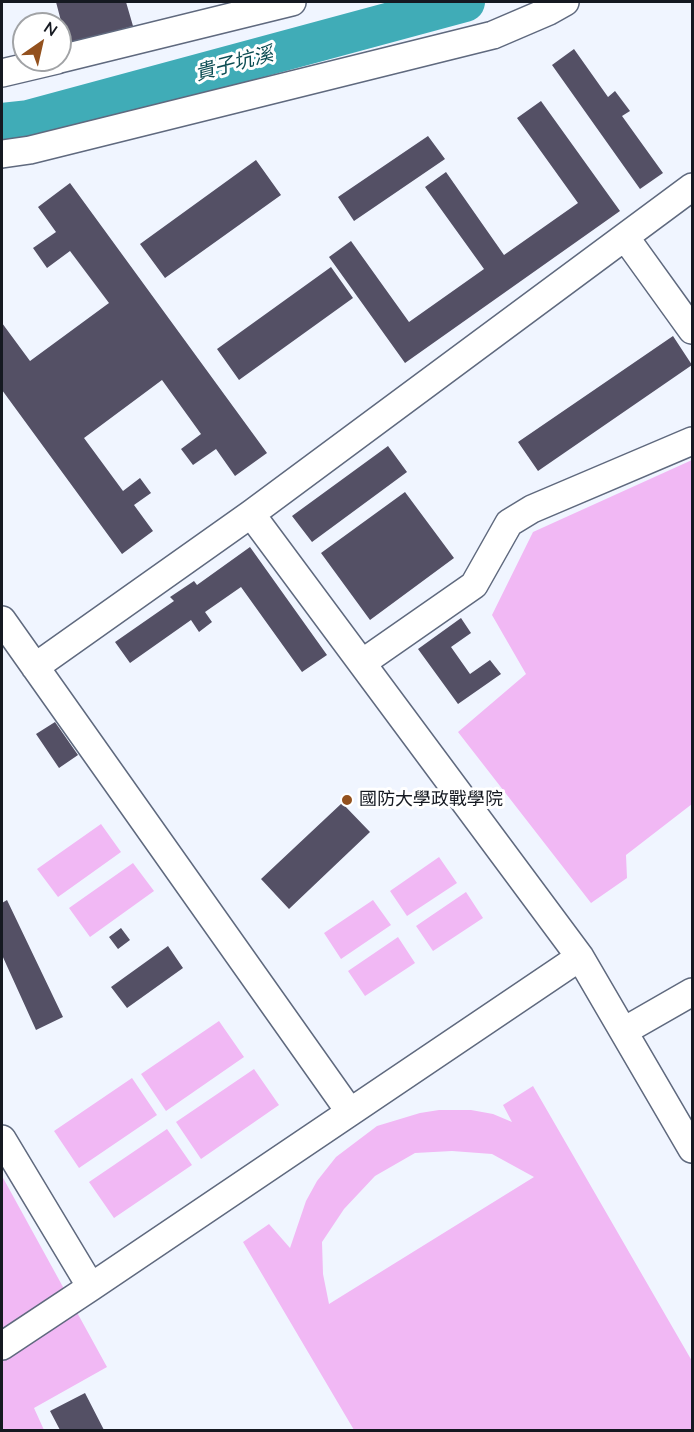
<!DOCTYPE html>
<meta charset="utf-8">
<style>
body{margin:0}
#map{position:relative;width:694px;height:1432px;overflow:hidden;background:#f0f5ff;font-family:Mulish,sans-serif}
canvas{display:block}
.frame{position:absolute;inset:0;border:3px solid #151921;pointer-events:none}
.north{position:absolute;left:12px;top:12px;width:60px;height:60px;box-sizing:border-box;background:#fff;border:2px solid #a1a3a6;border-radius:50%;rotate:34deg;font-size:16px;font-weight:700;line-height:24px;text-align:center;color:#151921}
.north::after{content:'';display:block;margin:auto;width:21px;height:27px;background:#93511e;clip-path:polygon(50% 0,100% 100%,50% 72%,0 100%)}
</style>
<div id="map">
<canvas width="694" height="1432"></canvas>
<div class="frame"></div>
<div class="north">N</div>
</div>
<script>
const ctx = document.querySelector('canvas').getContext('2d');
ctx.lineJoin = 'round';
function fillPath(path, color) {
  ctx.fillStyle = color;
  ctx.fill(path, 'evenodd');
}
function shape(rows) {
  const path = new Path2D();
  for (const r of rows) {
    path.moveTo(r[0], r[1]);
    for (let i = 2; i < r.length; i += 2) path.lineTo(r[i], r[i + 1]);
  }
  return path;
}
function stroke(path, color, width, dash) {
  ctx.strokeStyle = color;
  ctx.lineWidth = width;
  ctx.lineCap = dash ? 'butt' : 'round';
  ctx.setLineDash(dash || []);
  ctx.stroke(path);
}
function write(font, color, halo, rows, align = 'center') {
  ctx.font = font + ' Mulish,"Noto Sans TC",sans-serif';
  ctx.lineWidth = 6;
  ctx.setLineDash([]);
  ctx.textBaseline = 'middle';
  ctx.strokeStyle = halo;
  ctx.fillStyle = color;
  for (const [text, x, y, turn = 0] of rows) {
    ctx.save();
    ctx.translate(x, y);
    ctx.rotate((+turn || 0) * Math.PI / 180);
    ctx.textAlign = isNaN(turn) ? turn : align;
    if (halo) ctx.strokeText(text, 0, 0);
    ctx.fillText(text, 0, 0);
    ctx.restore();
  }
}
fillPath(shape([
 [692,460,692,804,626,855,627,878,591,903,458,732,526,674,492,615,533,532],
 [101,824,121,852,58,897,37,869],
 [439,857,457,883,407,916,390,891],
 [133,863,154,891,90,937,69,908],
 [466,892,483,918,433,951,416,926],
 [373,900,391,925,341,959,324,933],
 [398,937,415,963,365,996,348,971],
 [219,1021,244,1057,166,1111,141,1074],
 [254,1069,279,1105,201,1159,176,1122],
 [132,1078,157,1115,79,1168,54,1131],
 [533,1086,692,1361,692,1430,354,1430,243,1242,269,1224,290,1248,306,1201,317,1181,336,1157,377,1126,420,1113,439,1110,471,1110,493,1114,512,1122,503,1105],
 [452,1151,492,1154,534,1177,329,1304,323,1274,322,1242,344,1209,375,1176,415,1153],
 [167,1129,192,1165,114,1218,89,1182],
 [2,1176,107,1367,34,1408,44,1430,2,1430]
]), '#f1b8f4');
stroke(shape([
 [2,123,28,120,465,2]
]), '#40acb7', 40);
fillPath(shape([
 [56,2,126,2,133,26,67,44],
 [574,49,608,97,615,91,630,111,622,116,663,173,640,189,552,65],
 [541,101,620,211,405,363,329,257,351,241,409,322,484,269,425,187,446,172,504,255,578,203,517,118],
 [428,136,445,159,354,221,338,197],
 [256,160,281,195,165,278,140,244],
 [70,183,267,453,235,476,216,449,193,465,181,449,201,434,162,380,84,438,123,491,140,478,151,493,134,505,153,531,122,554,2,390,2,323,30,361,109,303,70,251,47,268,33,248,56,232,38,207],
 [331,267,353,298,239,380,217,349],
 [673,336,692,365,538,471,518,442],
 [388,446,407,472,312,542,292,516],
 [405,492,454,558,370,620,321,553],
 [250,547,327,655,302,672,241,587,205,612,212,622,199,632,191,620,130,663,115,642,174,601,170,597,194,581,197,585],
 [461,618,471,633,451,647,470,674,490,660,501,674,458,704,418,649],
 [55,722,78,755,59,768,36,734],
 [342,803,370,832,289,909,261,879],
 [7,900,63,1017,36,1030,2,955,2,903],
 [121,928,130,940,118,949,109,937],
 [168,946,183,968,127,1008,111,987],
 [85,1393,104,1430,60,1430,50,1411]
]), '#545065');
const minor = shape([
 [60,59,292,2],
 [2,73,57,60],
 [2,154,30,150,493,35,549,11,565,2],
 [625,237,692,330],
 [251,514,580,957,692,1149],
 [2,620,350,1112],
 [362,663,474,585,509,523,532,509,692,441],
 [35,667,251,514,692,187],
 [624,1031,692,992],
 [2,1139,91,1287],
 [2,1346,91,1287,580,957]
]);
stroke(minor, '#5f697e', 30);
stroke(minor, '#fff', 27);
for (const [x, y, r, color] of [
 [347,800,6,"#93511e"]
]) {
  const dot = new Path2D();
  dot.arc(x, y, r, 0, 2 * Math.PI);
  ctx.fillStyle = color;
  ctx.fill(dot);
  stroke(dot, '#fff', 2);
}
write('18px', '#151921', '#fff', [
 ["國防大學政戰學院",359,800]
], 'left');
write('italic 20px', '#0c4d53', '#fff', [
 ["貴子坑溪",234,64,-15]
]);
</script>
